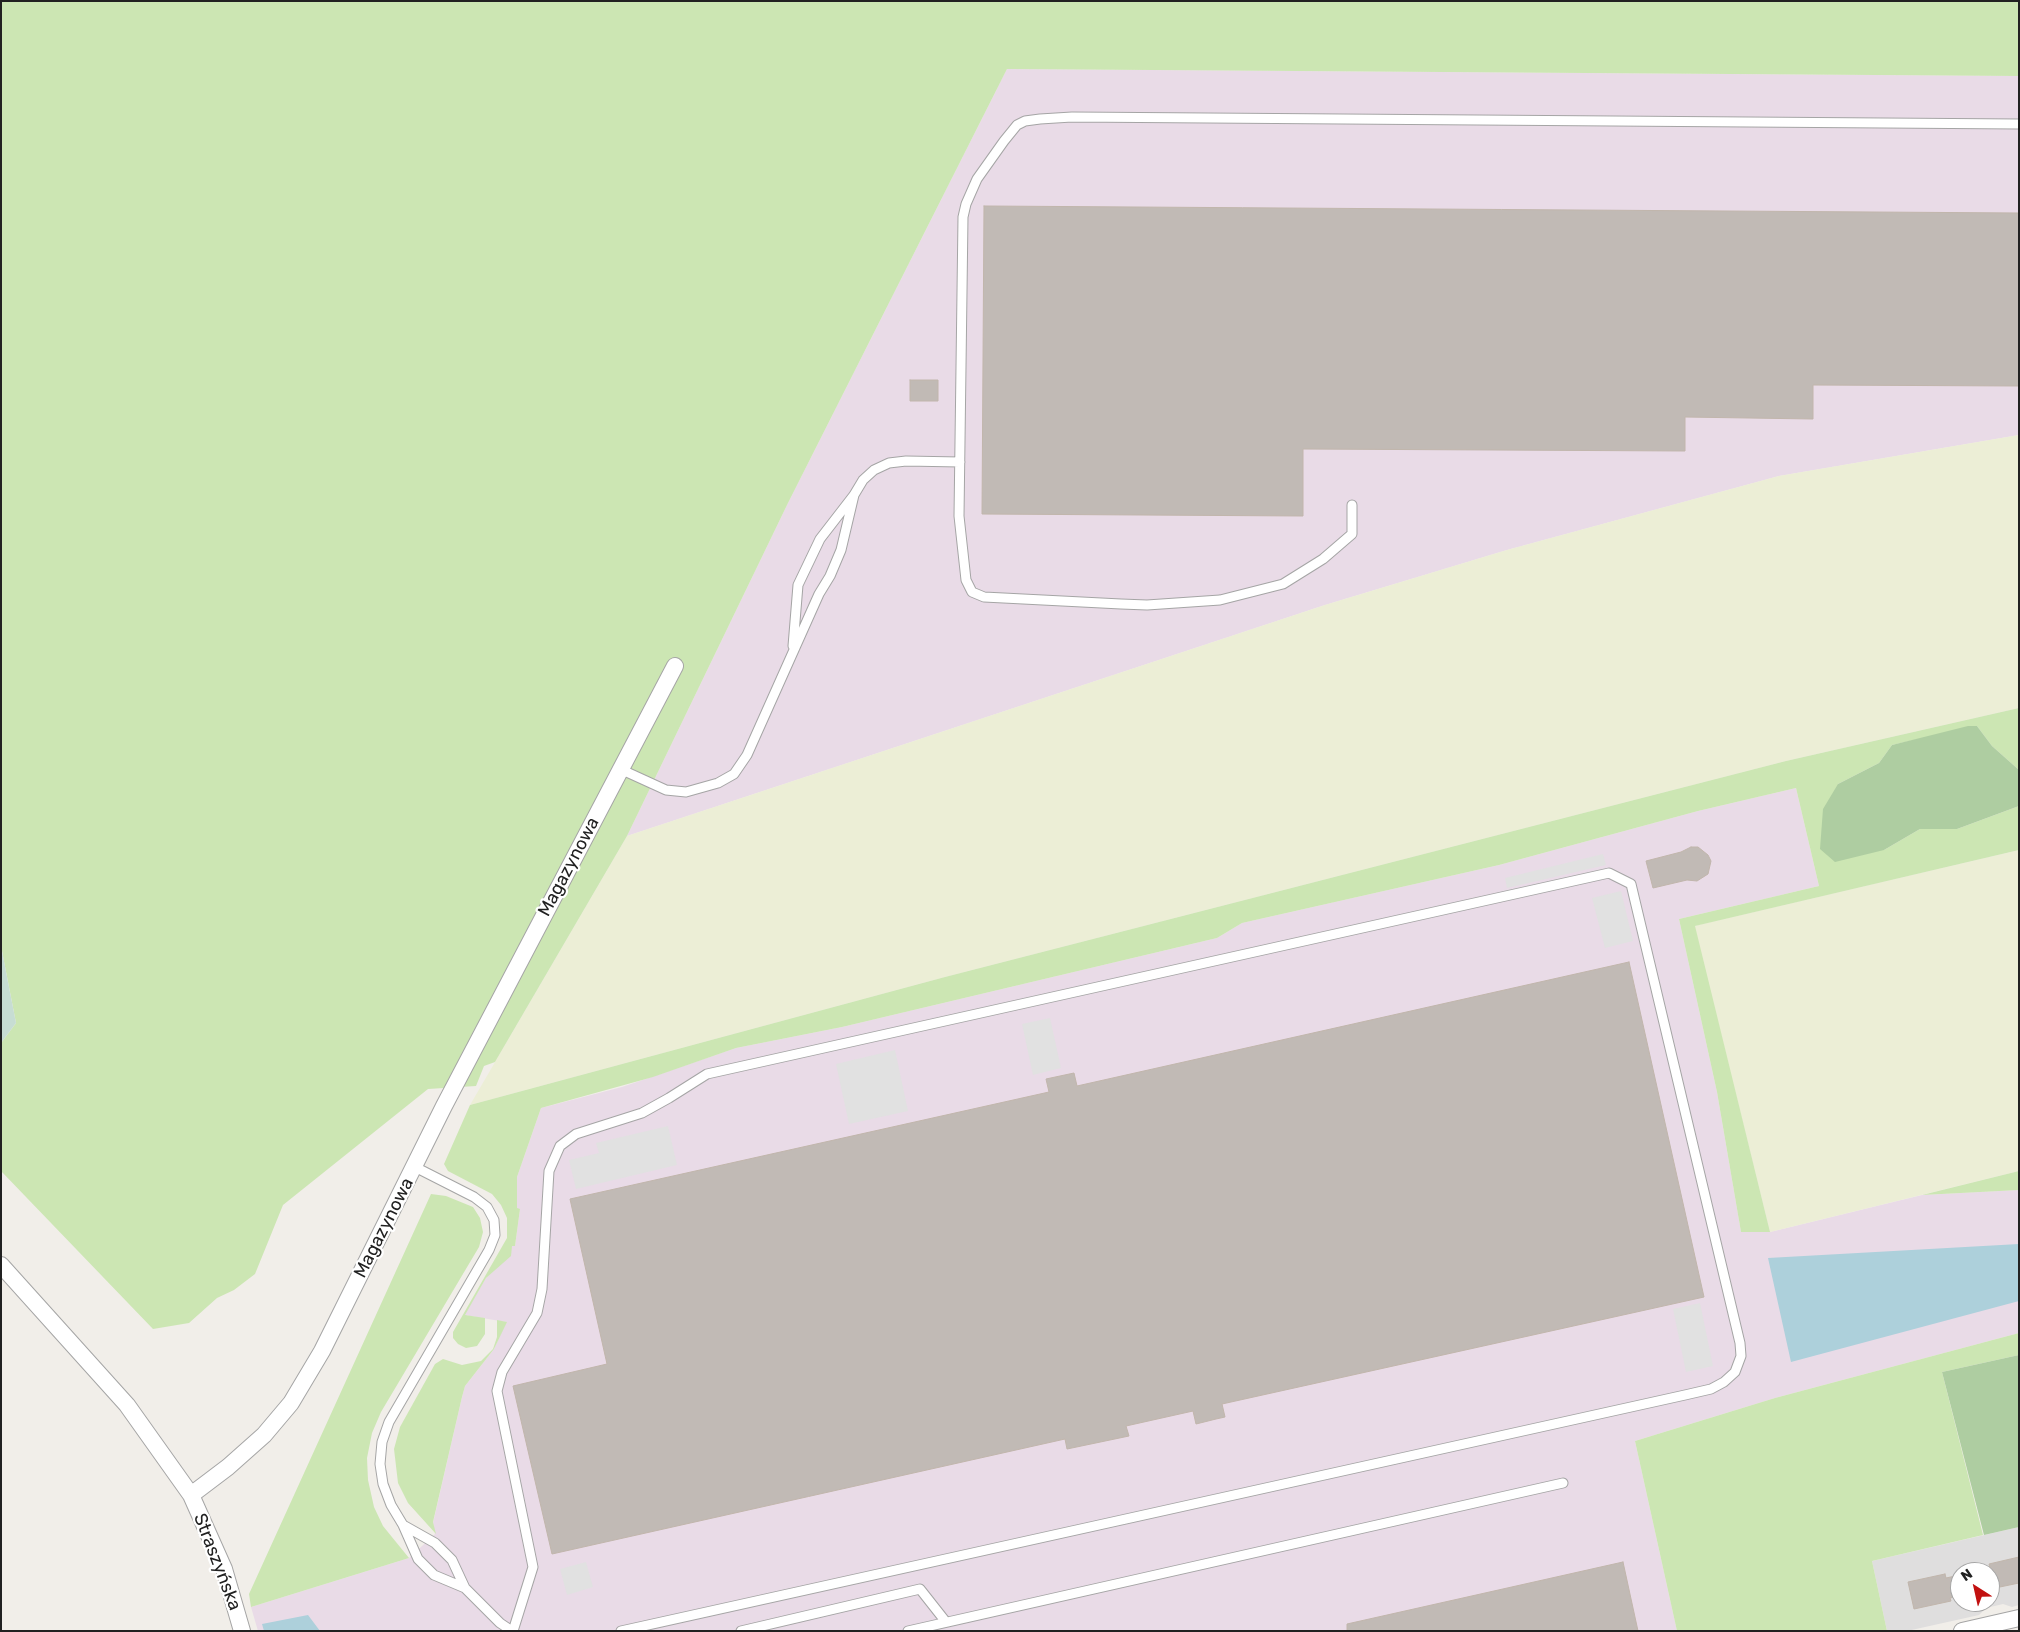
<!DOCTYPE html>
<meta charset="utf-8">
<style>
body{margin:0}
#map{position:relative;width:2020px;height:1632px;overflow:hidden;background:#f1eee9;font-family:Rubik,sans-serif}
canvas{display:block}
.frame{position:absolute;inset:0;border:2px solid #212121;pointer-events:none}
.north{position:absolute;left:1950px;top:1562px;width:50px;height:50px;box-sizing:border-box;background:#fff;border:1px solid #a6a6a6;border-radius:50%;rotate:325deg;font-size:14px;font-weight:700;line-height:20px;text-align:center;color:#212121}
.north::after{content:'';display:block;margin:auto;width:18px;height:22px;background:#c21110;clip-path:polygon(50% 0,100% 100%,50% 72%,0 100%)}
</style>
<div id="map">
<canvas width="2020" height="1632"></canvas>
<div class="frame"></div>
<div class="north">N</div>
</div>
<script>
const ctx = document.querySelector('canvas').getContext('2d');
ctx.lineJoin = 'round';
function fillPath(path, color) {
  ctx.fillStyle = color;
  ctx.fill(path, 'evenodd');
}
function shape(rows) {
  const path = new Path2D();
  for (const r of rows) {
    path.moveTo(r[0], r[1]);
    for (let i = 2; i < r.length; i += 2) path.lineTo(r[i], r[i + 1]);
  }
  return path;
}
function stroke(path, color, width, dash) {
  ctx.strokeStyle = color;
  ctx.lineWidth = width;
  ctx.lineCap = dash ? 'butt' : 'round';
  ctx.setLineDash(dash || []);
  ctx.stroke(path);
}
function write(font, color, halo, rows, align = 'center') {
  ctx.font = font + ' Rubik,sans-serif';
  ctx.lineWidth = 4.5;
  ctx.setLineDash([]);
  ctx.textBaseline = 'middle';
  ctx.strokeStyle = halo;
  ctx.fillStyle = color;
  for (const [text, x, y, turn = 0] of rows) {
    ctx.save();
    ctx.translate(x, y);
    ctx.rotate((+turn || 0) * Math.PI / 180);
    ctx.textAlign = isNaN(turn) ? turn : align;
    if (halo) ctx.strokeText(text, 0, 0);
    ctx.fillText(text, 0, 0);
    ctx.restore();
  }
}
fillPath(shape([
 [2019,1527,2019,1605,2012,1607,2003,1604,1986,1608,1979,1615,1907,1631,1887,1631,1872,1561],
 [1960,1572,1990,1572,1990,1602,1960,1602]
]), '#dfdede');
fillPath(shape([
 [1007,69,2019,76,2019,435,1779,476,1507,550,1325,605,627,836,788,503],
 [1796,788,1819,886,1679,919,1717,1092,1741,1232,1770,1232,1922,1195,2019,1190,2019,1333,1775,1398,1635,1441,1677,1631,258,1631,251,1607,409,1558,435,1534,433,1523,462,1397,465,1386,494,1349,506,1322,464,1315,486,1278,512,1245,515,1246,520,1209,517,1209,517,1177,541,1108,622,1087,736,1048,842,1027,1217,938,1242,923,1499,865,1698,811]
]), '#e9dbe7');
fillPath(shape([
 [2019,435,2019,708,1786,761,945,977,470,1105,627,836,1325,605,1507,550,1779,476],
 [2019,850,2019,1171,1770,1232,1694,926]
]), '#eceed6');
fillPath(shape([
 [1,1,2019,1,2019,76,1007,69,788,503,627,836,495,1062,484,1066,476,1086,428,1089,283,1205,255,1274,234,1290,217,1298,189,1323,153,1329,1,1171,1,1043,16,1023,1,946],
 [2019,708,2019,770,1992,746,1977,726,1892,745,1879,763,1838,784,1884,850,1920,829,1957,829,2019,806,2019,850,1695,926,1770,1232,1741,1232,1717,1092,1679,919,1819,886,1796,788,1698,811,1499,865,1242,923,1217,938,842,1027,736,1048,653,1077,541,1108,517,1177,517,1208,520,1209,515,1246,512,1246,511,1256,486,1278,465,1315,485,1318,485,1334,477,1346,466,1348,458,1344,453,1338,453,1332,507,1238,507,1218,501,1205,492,1194,448,1171,444,1164,470,1105,945,977,1786,761],
 [2019,1171,2019,1190,1922,1195],
 [431,1194,446,1196,473,1207,480,1218,483,1232,479,1247,381,1412,372,1433,367,1458,368,1480,374,1507,383,1526,409,1558,251,1607,249,1594],
 [497,1320,507,1322,494,1349,465,1386,462,1397,433,1522,436,1534,408,1503,398,1483,394,1449,400,1427,435,1364,443,1359,462,1365,481,1361,493,1349,497,1337],
 [2019,1333,2019,1355,1942,1372,1983,1535,1872,1561,1887,1631,1677,1631,1635,1441,1775,1398]
]), '#cce6b3');
fillPath(shape([
 [1968,726,1977,726,1992,746,2019,770,2019,806,1957,829,1920,829,1884,850,1835,862,1820,849,1823,809,1838,784,1879,763,1892,745],
 [2019,1355,2019,1527,1984,1535,1942,1372]
]), '#aecda1');
fillPath(shape([
 [1,946,16,1023,1,1043]
]), '#c7ddd3');
fillPath(shape([
 [1603,854,1606,865,1507,888,1505,878],
 [1621,891,1633,941,1605,948,1592,898],
 [1050,1018,1061,1068,1033,1075,1022,1024],
 [895,1050,908,1111,849,1124,836,1064],
 [668,1126,677,1165,576,1189,569,1160,599,1153,596,1143],
 [1700,1303,1713,1366,1686,1372,1673,1309],
 [586,1562,593,1587,567,1595,560,1569]
]), '#e1e1e1');
fillPath(shape([
 [2019,1244,2019,1301,1791,1362,1768,1258],
 [308,1615,320,1631,264,1631,262,1624]
]), '#add0db');
const building = shape([
 [984,206,2019,213,2019,386,1813,385,1813,419,1685,417,1685,451,1303,449,1303,516,982,514,984,206],
 [910,380,938,380,938,401,910,401,910,380],
 [1691,847,1698,847,1708,855,1711,861,1708,874,1697,881,1687,880,1653,888,1646,861,1681,852,1691,847],
 [1629,962,1704,1297,1222,1404,1225,1417,1216,1419,1196,1424,1193,1411,1126,1426,1129,1436,1067,1449,1065,1439,552,1554,513,1386,607,1364,570,1199,1049,1092,1046,1079,1074,1073,1077,1086,1629,962],
 [2019,1557,2019,1583,1995,1588,1989,1564,2019,1557],
 [1623,1562,1638,1631,1347,1631,1347,1624,1623,1562],
 [1945,1574,1946,1578,1960,1575,1960,1596,1950,1598,1951,1601,1914,1609,1908,1582,1945,1574]
]);
fillPath(building, '#c1bab5');
stroke(building, '#c1b6ac', 1);
const service = shape([
 [1352,505,1352,534,1323,559,1283,584,1220,600,1147,605,1121,604,984,597,972,592,966,580,959,516,963,217,966,204,977,179,1004,141,1017,125,1025,121,1040,119,1072,117,2019,124],
 [793,646,798,585,820,539,854,495,863,480,874,470,889,463,906,461,960,462],
 [620,769,666,790,686,792,718,783,734,774,747,755,819,594,830,576,841,550,854,495],
 [415,1167,474,1197,487,1207,494,1220,495,1235,489,1250,389,1422,382,1442,380,1464,383,1484,391,1505,403,1525,418,1559,434,1575,465,1588],
 [403,1525,435,1543,452,1560,465,1588,500,1623,512,1631],
 [513,1631,533,1567,497,1391,502,1372,537,1313,542,1289,549,1171,560,1146,576,1134,642,1113,669,1098,707,1074,1609,873,1631,884,1740,1343,1741,1356,1735,1372,1724,1382,1711,1389,1685,1395,621,1631],
 [741,1631,920,1589,946,1622],
 [908,1631,1563,1483]
]);
const minor = shape([
 [1,1265,127,1405,191,1495,224,1569,242,1631],
 [191,1495,228,1467,264,1435,291,1403,322,1351,444,1106,675,666],
 [1962,1631,2019,1618]
]);
stroke(service, '#a5a5a5', 11);
stroke(minor, '#a5a5a5', 18);
stroke(service, '#fff', 9);
stroke(minor, '#fff', 16);
write('18px', '#212121', '#fff', [
 ["Magazynowa",569,867,-62],
 ["Magazynowa",384,1228,-63],
 ["Straszyńska",217,1562,69]
]);
</script>
